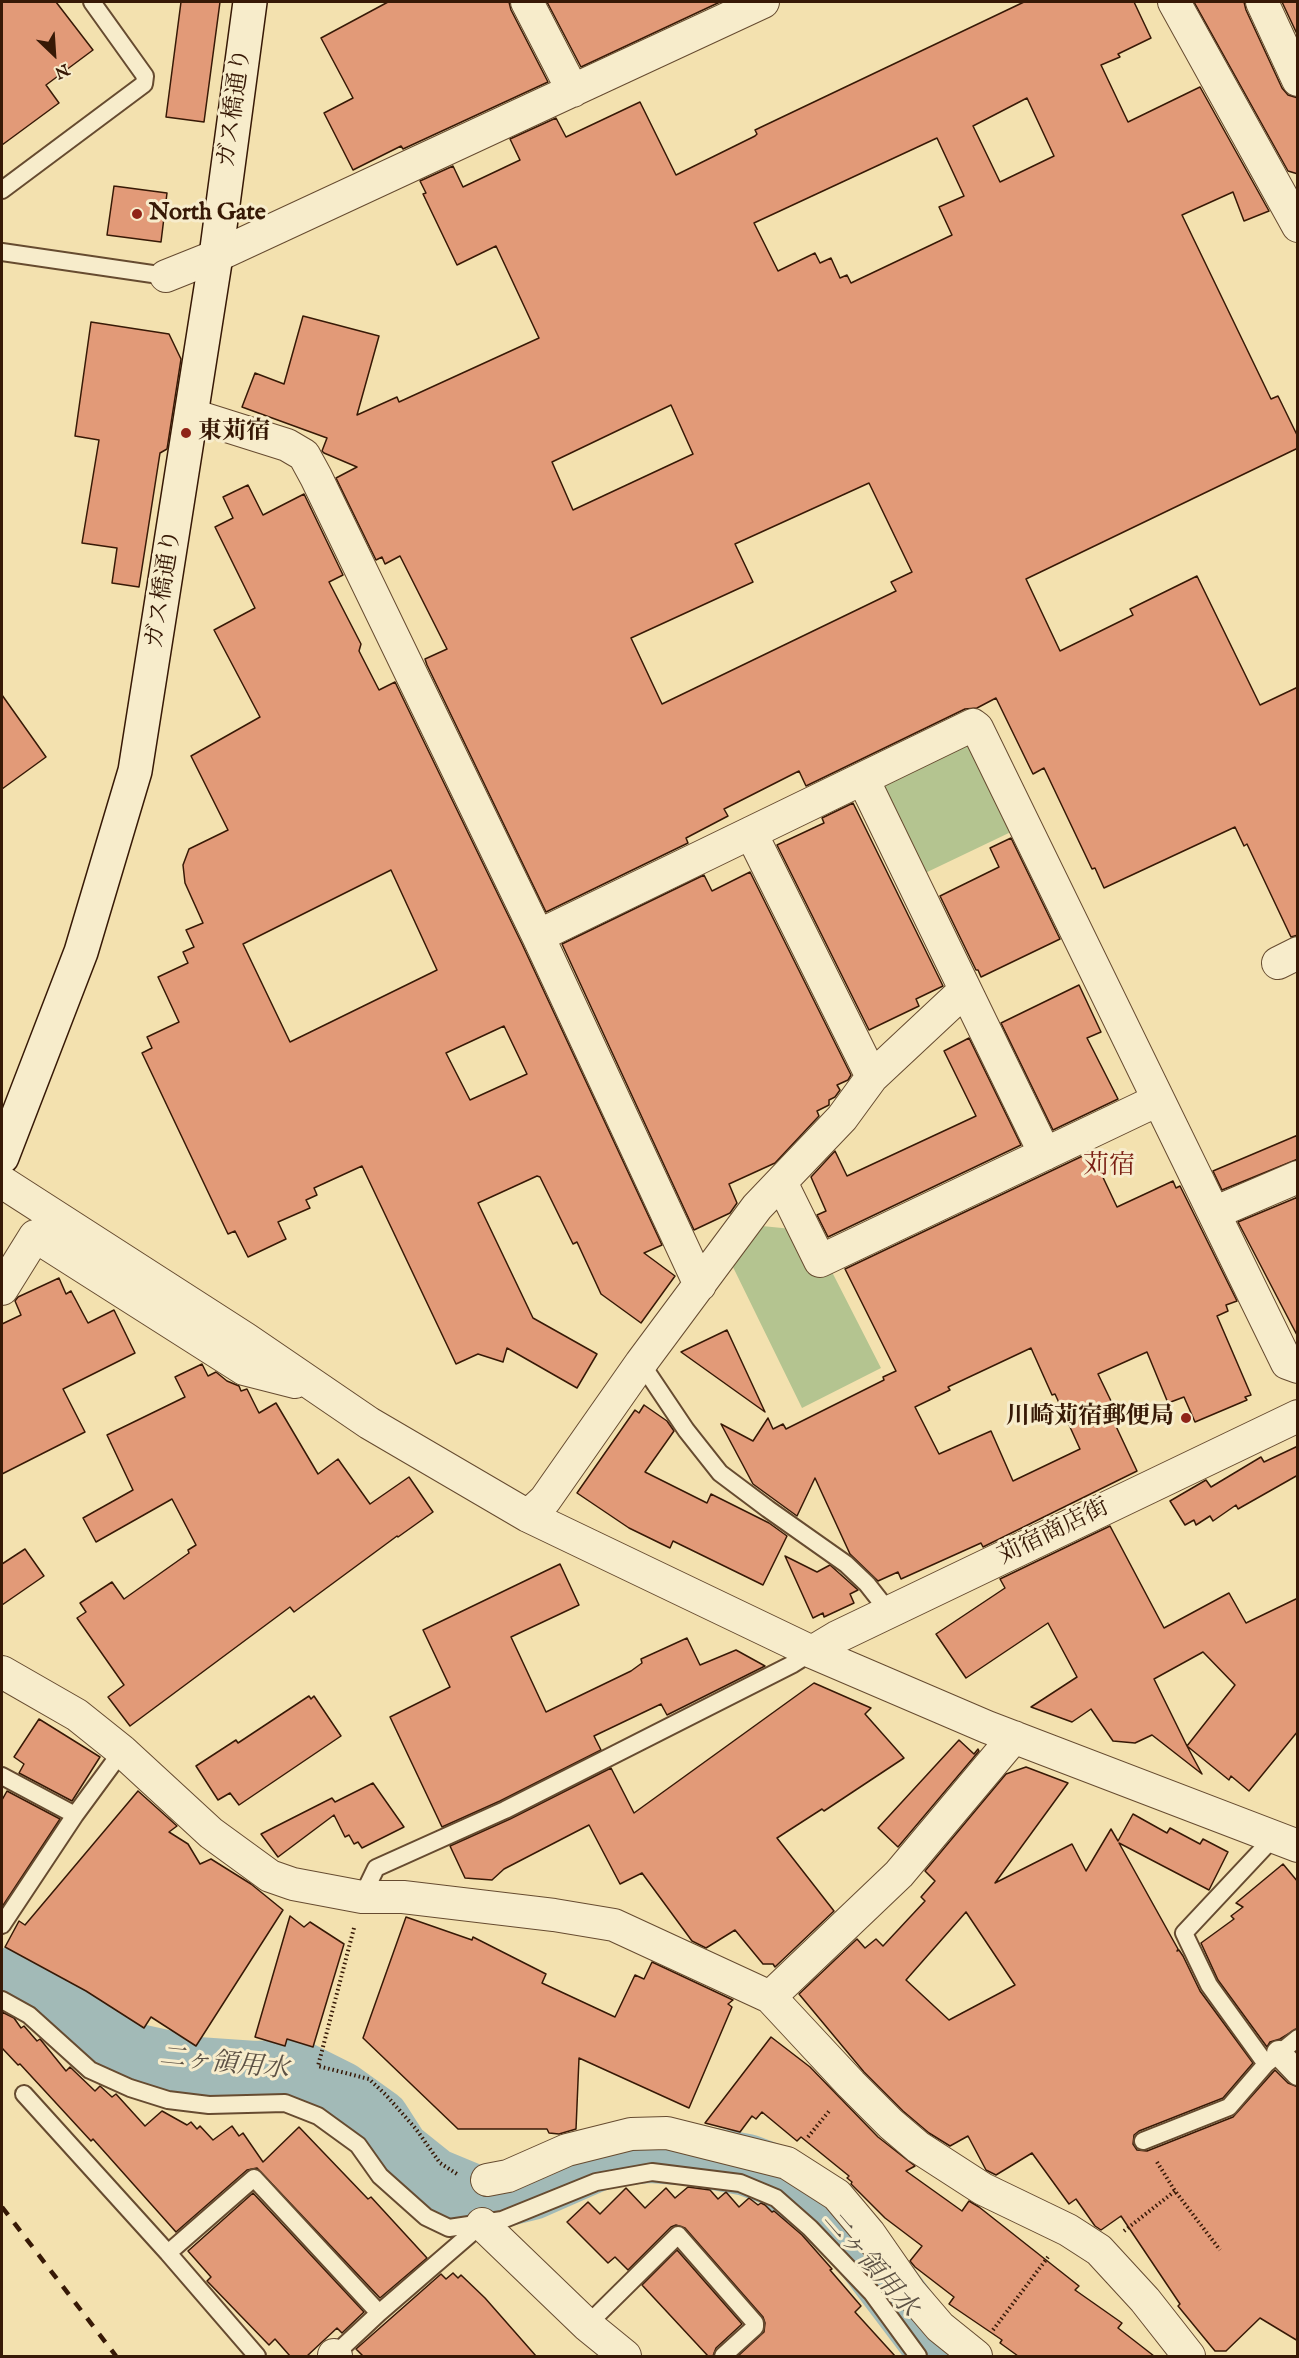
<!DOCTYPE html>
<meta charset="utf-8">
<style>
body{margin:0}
#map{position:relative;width:1299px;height:2358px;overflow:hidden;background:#f3e1af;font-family:"IM FELL English",serif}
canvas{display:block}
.frame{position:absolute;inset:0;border:3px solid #371906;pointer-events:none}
.north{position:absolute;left:24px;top:24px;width:60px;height:60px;-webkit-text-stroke:4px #f7eccb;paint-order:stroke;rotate:155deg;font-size:16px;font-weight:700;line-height:24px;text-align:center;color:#371906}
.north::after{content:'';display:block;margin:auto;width:21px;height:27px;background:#371906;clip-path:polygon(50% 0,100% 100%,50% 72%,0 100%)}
</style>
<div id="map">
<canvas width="1299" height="2358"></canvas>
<div class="frame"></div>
<div class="north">N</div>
</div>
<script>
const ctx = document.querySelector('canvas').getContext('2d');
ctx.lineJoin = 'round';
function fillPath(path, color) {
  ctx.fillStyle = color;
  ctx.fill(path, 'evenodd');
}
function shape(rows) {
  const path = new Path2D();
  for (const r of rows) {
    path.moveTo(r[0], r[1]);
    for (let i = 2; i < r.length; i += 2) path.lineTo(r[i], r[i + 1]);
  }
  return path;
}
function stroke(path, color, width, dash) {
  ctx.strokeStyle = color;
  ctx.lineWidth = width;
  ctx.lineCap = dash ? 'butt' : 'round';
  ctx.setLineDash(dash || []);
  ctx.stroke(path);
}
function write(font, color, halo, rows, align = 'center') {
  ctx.font = font + ' "IM FELL English","Noto Serif JP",serif';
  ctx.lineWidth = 6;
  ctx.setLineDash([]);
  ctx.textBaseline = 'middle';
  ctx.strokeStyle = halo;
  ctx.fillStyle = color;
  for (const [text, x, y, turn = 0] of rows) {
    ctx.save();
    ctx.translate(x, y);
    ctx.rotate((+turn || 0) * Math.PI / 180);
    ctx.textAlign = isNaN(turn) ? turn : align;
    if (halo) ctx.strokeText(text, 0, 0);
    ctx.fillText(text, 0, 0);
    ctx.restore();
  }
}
fillPath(shape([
 [959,742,972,748,1013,831,921,875,880,792,885,779],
 [762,1226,792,1229,832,1272,881,1368,802,1408,732,1265]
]), '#b4c490');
stroke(shape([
 [2,1979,37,1989,83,2023,134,2054,197,2068,255,2072,296,2070,340,2092,379,2120,399,2151,434,2179,475,2196,496,2198,532,2189,607,2156,651,2152,693,2155,747,2165,776,2176,813,2202,851,2236,937,2350,945,2356]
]), '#a2bab7', 62);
const building = shape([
 [2,2,56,2,93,50,46,85,59,103,2,145,2,2],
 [181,2,220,2,204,122,166,117,181,2],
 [388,2,509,2,511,10,548,82,403,149,401,146,353,170,324,113,353,98,321,38,388,2],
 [547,2,720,2,581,67,547,2],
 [1024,2,1134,2,1151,38,1118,54,1120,57,1101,65,1128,122,1200,87,1269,211,1244,221,1233,192,1182,215,1271,399,1278,396,1298,437,1298,448,1026,579,1060,651,1133,615,1130,609,1197,576,1260,705,1298,687,1298,935,1291,937,1247,844,1244,846,1235,827,1104,888,1095,868,1092,869,1044,768,1033,774,996,698,977,708,965,709,806,786,799,771,724,809,728,816,686,838,688,843,546,912,427,665,425,659,447,649,400,556,385,564,382,557,376,560,336,478,357,467,324,453,322,451,327,438,242,407,255,373,284,384,303,316,379,336,357,415,397,397,399,402,539,338,496,246,457,265,423,194,426,193,420,181,453,166,463,187,520,160,510,139,556,118,566,137,640,102,676,175,755,136,757,134,755,130,1024,2],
 [1027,98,1054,156,1000,182,973,126,1027,98],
 [937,138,964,196,939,207,952,235,851,283,847,275,840,278,831,258,820,263,815,253,778,271,754,223,937,138],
 [671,405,693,454,573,510,552,462,671,405],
 [869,483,912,572,891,582,896,591,662,704,631,638,753,582,735,544,869,483],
 [1194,2,1244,2,1246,10,1282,88,1288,95,1298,98,1298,174,1288,171,1194,2],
 [1282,2,1298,2,1298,36,1282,2],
 [114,186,167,193,161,242,107,235,114,186],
 [91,322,169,334,181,359,167,449,160,453,139,587,112,583,117,548,82,543,99,440,75,436,91,322],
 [248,485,263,515,304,494,343,575,329,582,361,644,359,651,379,690,395,682,522,944,662,1245,644,1253,675,1276,641,1323,601,1294,577,1242,573,1244,540,1177,537,1176,478,1203,533,1318,597,1354,577,1388,507,1348,503,1362,478,1354,456,1364,362,1166,314,1188,317,1195,306,1200,310,1208,278,1222,286,1239,248,1257,235,1231,228,1234,142,1053,152,1048,147,1037,179,1022,158,977,188,963,183,952,194,947,186,930,203,923,185,883,183,865,189,849,228,830,191,756,260,717,214,630,255,608,215,527,233,518,223,497,248,485],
 [391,870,437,970,290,1042,243,944,391,870],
 [504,1026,527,1074,470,1100,446,1053,504,1026],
 [2,695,46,757,2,789,2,695],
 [853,803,943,986,916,999,919,1006,869,1030,777,845,824,823,822,818,853,803],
 [1011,838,1060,939,981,977,978,970,976,970,940,896,999,867,990,848,1011,838],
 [750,872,851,1075,848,1080,837,1085,840,1090,835,1097,829,1100,829,1105,817,1111,819,1116,775,1163,729,1184,737,1203,730,1213,694,1230,562,944,704,875,712,891,750,872],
 [1079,985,1101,1032,1087,1038,1118,1099,1053,1130,1001,1023,1079,985],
 [969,1038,1021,1145,828,1237,817,1215,826,1211,811,1177,835,1151,847,1176,976,1116,944,1051,969,1038],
 [1298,1135,1298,1159,1222,1190,1213,1171,1298,1135],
 [1091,1152,1117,1207,1173,1181,1176,1188,1180,1186,1237,1301,1226,1305,1228,1311,1217,1316,1251,1395,1245,1397,1247,1400,1195,1422,1184,1397,1168,1403,1147,1352,1098,1374,1112,1403,1106,1405,1137,1471,983,1547,981,1543,901,1579,898,1572,878,1581,850,1554,815,1478,797,1516,753,1484,721,1424,753,1441,768,1418,773,1429,783,1424,786,1429,884,1380,883,1377,896,1371,845,1269,1091,1152],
 [1031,1348,1052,1395,1055,1394,1080,1449,1013,1481,991,1431,939,1454,915,1407,950,1390,948,1387,1031,1348],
 [1298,1197,1298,1337,1238,1222,1298,1197],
 [59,1278,66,1294,71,1291,88,1323,114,1310,135,1353,63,1389,85,1432,2,1474,2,1324,21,1315,15,1301,18,1297,59,1278],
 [727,1330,765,1412,681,1352,727,1330],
 [202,1364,208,1376,216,1372,227,1381,239,1386,241,1391,247,1389,259,1413,276,1403,318,1474,338,1459,370,1504,409,1477,433,1512,398,1537,397,1536,294,1612,290,1607,130,1726,108,1697,124,1685,77,1618,86,1612,80,1603,112,1582,124,1599,189,1553,188,1550,196,1545,172,1499,96,1542,83,1518,133,1490,107,1435,185,1397,175,1377,202,1364],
 [644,1405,667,1421,674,1431,645,1472,707,1503,711,1494,769,1523,787,1536,763,1585,673,1541,670,1548,629,1528,577,1493,635,1410,639,1413,644,1405],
 [1298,1446,1298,1475,1238,1509,1236,1505,1213,1521,1210,1516,1196,1525,1194,1520,1185,1525,1170,1501,1206,1480,1211,1487,1261,1457,1264,1462,1298,1446],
 [1110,1526,1164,1628,1229,1593,1246,1623,1298,1598,1298,1731,1249,1791,1231,1776,1229,1780,1187,1746,1202,1774,1152,1735,1135,1743,1113,1741,1091,1709,1072,1722,1031,1707,1077,1677,1048,1623,966,1678,936,1634,1005,1588,1000,1579,1110,1526],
 [1203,1652,1235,1685,1187,1746,1154,1679,1203,1652],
 [25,1549,44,1576,2,1605,2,1564,25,1549],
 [785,1556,817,1572,830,1565,858,1590,850,1594,854,1603,824,1617,823,1613,813,1618,785,1556],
 [560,1564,579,1605,511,1637,546,1712,631,1671,642,1663,641,1659,687,1638,700,1665,736,1650,765,1666,667,1715,661,1704,594,1736,601,1750,500,1801,442,1827,390,1717,450,1687,423,1630,560,1564],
 [814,1683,871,1708,865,1714,904,1758,824,1811,822,1809,777,1838,834,1911,775,1967,773,1964,763,1964,735,1930,706,1948,692,1941,642,1873,620,1884,589,1825,504,1869,492,1880,465,1878,450,1846,510,1819,611,1768,634,1813,814,1683],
 [309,1696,311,1699,314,1696,341,1736,239,1805,230,1793,218,1800,196,1766,236,1740,238,1743,309,1696],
 [39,1719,100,1757,72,1801,19,1773,24,1764,14,1757,39,1719],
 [959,1740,974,1754,978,1749,979,1751,898,1847,878,1828,959,1740],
 [1026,1767,1068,1783,995,1883,1072,1844,1086,1871,1111,1829,1118,1841,1133,1814,1167,1833,1170,1828,1200,1844,1203,1839,1228,1852,1209,1890,1119,1843,1178,1949,1177,1951,1179,1950,1183,1956,1200,1991,1253,2063,1223,2098,1139,2131,1134,2135,1133,2144,1137,2150,1147,2151,1233,2117,1275,2070,1288,2083,1298,2087,1298,2341,1260,2318,1226,2351,1215,2351,1178,2306,1180,2304,1121,2216,1101,2230,1095,2226,1076,2199,1069,2204,1032,2153,996,2175,986,2170,968,2136,950,2146,929,2133,903,2111,864,2072,799,1994,857,1939,865,1948,876,1939,883,1946,925,1901,921,1897,935,1881,925,1871,1006,1774,1026,1767],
 [966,1912,1015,1985,949,2020,906,1980,966,1912],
 [373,1783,404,1827,362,1848,358,1842,354,1844,349,1835,345,1837,334,1815,278,1857,261,1834,332,1798,335,1802,373,1783],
 [7,1791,60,1819,2,1907,2,1800,7,1791],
 [138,1791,177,1826,169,1832,188,1844,200,1864,211,1859,251,1884,283,1910,196,2046,151,2017,144,2028,86,1991,5,1947,19,1921,25,1925,138,1791],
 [1283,1864,1298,1882,1298,2028,1280,2039,1270,2042,1267,2047,1218,1980,1201,1943,1234,1919,1231,1916,1243,1907,1236,1903,1283,1864],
 [290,1916,304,1927,310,1922,344,1944,313,2047,287,2039,285,2046,255,2037,290,1916],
 [406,1917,472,1940,473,1937,546,1974,542,1983,615,2017,635,1975,644,1979,652,1962,733,2000,728,2004,732,2007,689,2108,579,2058,576,2129,559,2134,549,2133,547,2129,458,2129,363,2038,406,1917],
 [2,2012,14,2018,21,2028,24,2026,37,2041,40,2039,66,2071,70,2067,95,2091,100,2086,112,2097,116,2094,145,2126,162,2111,187,2125,191,2122,197,2129,200,2126,213,2140,232,2126,239,2136,243,2133,263,2162,299,2127,368,2199,371,2197,427,2258,380,2298,257,2168,247,2170,176,2232,93,2139,91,2141,20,2064,18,2065,2,2048,2,2012],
 [771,2037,810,2067,878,2137,915,2166,906,2171,962,2211,969,2201,979,2207,1079,2286,1075,2290,1122,2323,1118,2328,1154,2356,1018,2356,1000,2343,1002,2340,949,2304,954,2297,915,2267,910,2261,922,2246,885,2218,851,2184,852,2182,847,2178,849,2176,801,2137,797,2141,762,2112,756,2119,752,2116,740,2132,705,2123,771,2037],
 [688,2187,710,2190,718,2199,726,2192,739,2207,749,2198,758,2205,761,2203,765,2205,772,2212,774,2211,802,2235,832,2269,830,2270,861,2306,855,2312,895,2356,738,2356,764,2332,765,2323,763,2317,685,2228,676,2225,671,2227,628,2270,615,2257,608,2263,567,2222,588,2202,600,2214,626,2188,645,2208,666,2188,675,2198,688,2187],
 [253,2193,364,2312,342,2333,337,2328,307,2356,290,2356,275,2339,269,2345,207,2281,211,2277,188,2251,253,2193],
 [677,2250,742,2324,716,2348,713,2356,708,2356,642,2285,677,2250],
 [453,2273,458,2278,461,2275,485,2298,536,2356,363,2356,356,2349,441,2274,446,2279,453,2273]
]);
fillPath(building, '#e29a78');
stroke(building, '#371906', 1.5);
const service = shape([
 [2,190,144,84,145,76,92,2],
 [2,252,166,276],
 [641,1363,686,1430,720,1473,768,1509,846,1564,867,1584,889,1612],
 [2,1776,75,1815,122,1751],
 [362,1897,376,1868,505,1810,793,1664,812,1652],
 [2,1925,75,1815],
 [2,2000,29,2015,90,2070,130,2088,168,2100,209,2105,285,2103,318,2116,358,2145,380,2176,426,2217,449,2228,502,2220,596,2182,652,2172,740,2183,776,2198,810,2228,872,2293,918,2356],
 [1266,2064,1209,1985,1184,1933,1274,1837],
 [24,2094,168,2253,257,2356],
 [1143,2141,1229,2107,1266,2064,1298,2038],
 [168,2253,254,2178,379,2313],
 [587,2325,678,2235,755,2323,755,2327,723,2356],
 [333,2356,379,2313,482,2224]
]);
const pedestrian = shape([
 [1279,2053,1298,2073]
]);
const minor = shape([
 [527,2,573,91],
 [1174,2,1298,226],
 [1262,2,1298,80],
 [166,276,216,256,763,2],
 [192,415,287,445,304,455,316,477,538,936,700,1285],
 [863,779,1045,1154],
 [751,833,872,1077],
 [538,936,973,725,977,728,1287,1363,1298,1367],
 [1278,963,1298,953],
 [2,1182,246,1339,369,1423,528,1516,812,1652,987,1727,1298,1846],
 [781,1182,820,1261,1158,1100],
 [1214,1213,1298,1177],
 [2,1289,35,1236,244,1369,295,1382],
 [528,1516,545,1500,641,1363,757,1207,842,1118,872,1077,964,991],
 [812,1652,837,1637,1298,1416],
 [2,1672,77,1715,122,1751,211,1833,270,1876,293,1884,362,1897,403,1897,554,1915,614,1925,770,1997,851,2084,891,2124,918,2147,983,2189,1068,2230,1099,2250,1145,2300,1189,2356],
 [770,1997,899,1874,1014,1737],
 [487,2180,508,2176,567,2150,631,2134,667,2133,787,2163,837,2195,869,2233,910,2292,940,2327,976,2356],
 [482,2224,587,2325,625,2356],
 [334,2355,336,2356]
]);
const secondary = shape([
 [2,1157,81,952,135,771,216,256,250,2]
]);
stroke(service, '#664b30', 20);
stroke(pedestrian, '#664b30', 27);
stroke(minor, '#664b30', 34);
stroke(secondary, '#371906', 36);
stroke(shape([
 [354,1928,318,2066,369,2079,386,2095,416,2129,440,2163,457,2174],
 [808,2137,830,2110],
 [1157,2162,1175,2191,1220,2250],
 [1124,2231,1175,2191],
 [993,2330,1048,2257]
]), '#371906', 4, [1.5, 3]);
stroke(service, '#f7eccb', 16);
stroke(pedestrian, '#f7eccb', 24);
stroke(minor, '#f7eccb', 32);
stroke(secondary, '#f7eccb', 33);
stroke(shape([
 [2,2207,116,2356]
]), '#371906', 4.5, [10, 10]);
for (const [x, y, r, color] of [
 [137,214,6,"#8f2418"],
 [186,433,6,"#8f2418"],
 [1186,1418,6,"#8f2418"]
]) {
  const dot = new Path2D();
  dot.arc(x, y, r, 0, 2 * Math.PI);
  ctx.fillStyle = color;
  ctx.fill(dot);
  stroke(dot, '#f7eccb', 2);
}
write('24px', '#371906', '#f7eccb', [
 ["ガス橋通り",236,108,-82],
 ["ガス橋通り",165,589,-81],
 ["苅宿商店街",1054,1533,-26]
]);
write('bold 24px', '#371906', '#f7eccb', [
 ["North Gate",149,214],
 ["東苅宿",198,433],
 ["川崎苅宿郵便局",1174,1418,"right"]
], 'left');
write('26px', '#7a1f14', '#f7eccb', [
 ["苅宿",1109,1168]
]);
write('italic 26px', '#5c5144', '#f7eccb', [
 ["二ヶ領用水",224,2065,6],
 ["二ヶ領用水",869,2265,49]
]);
</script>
